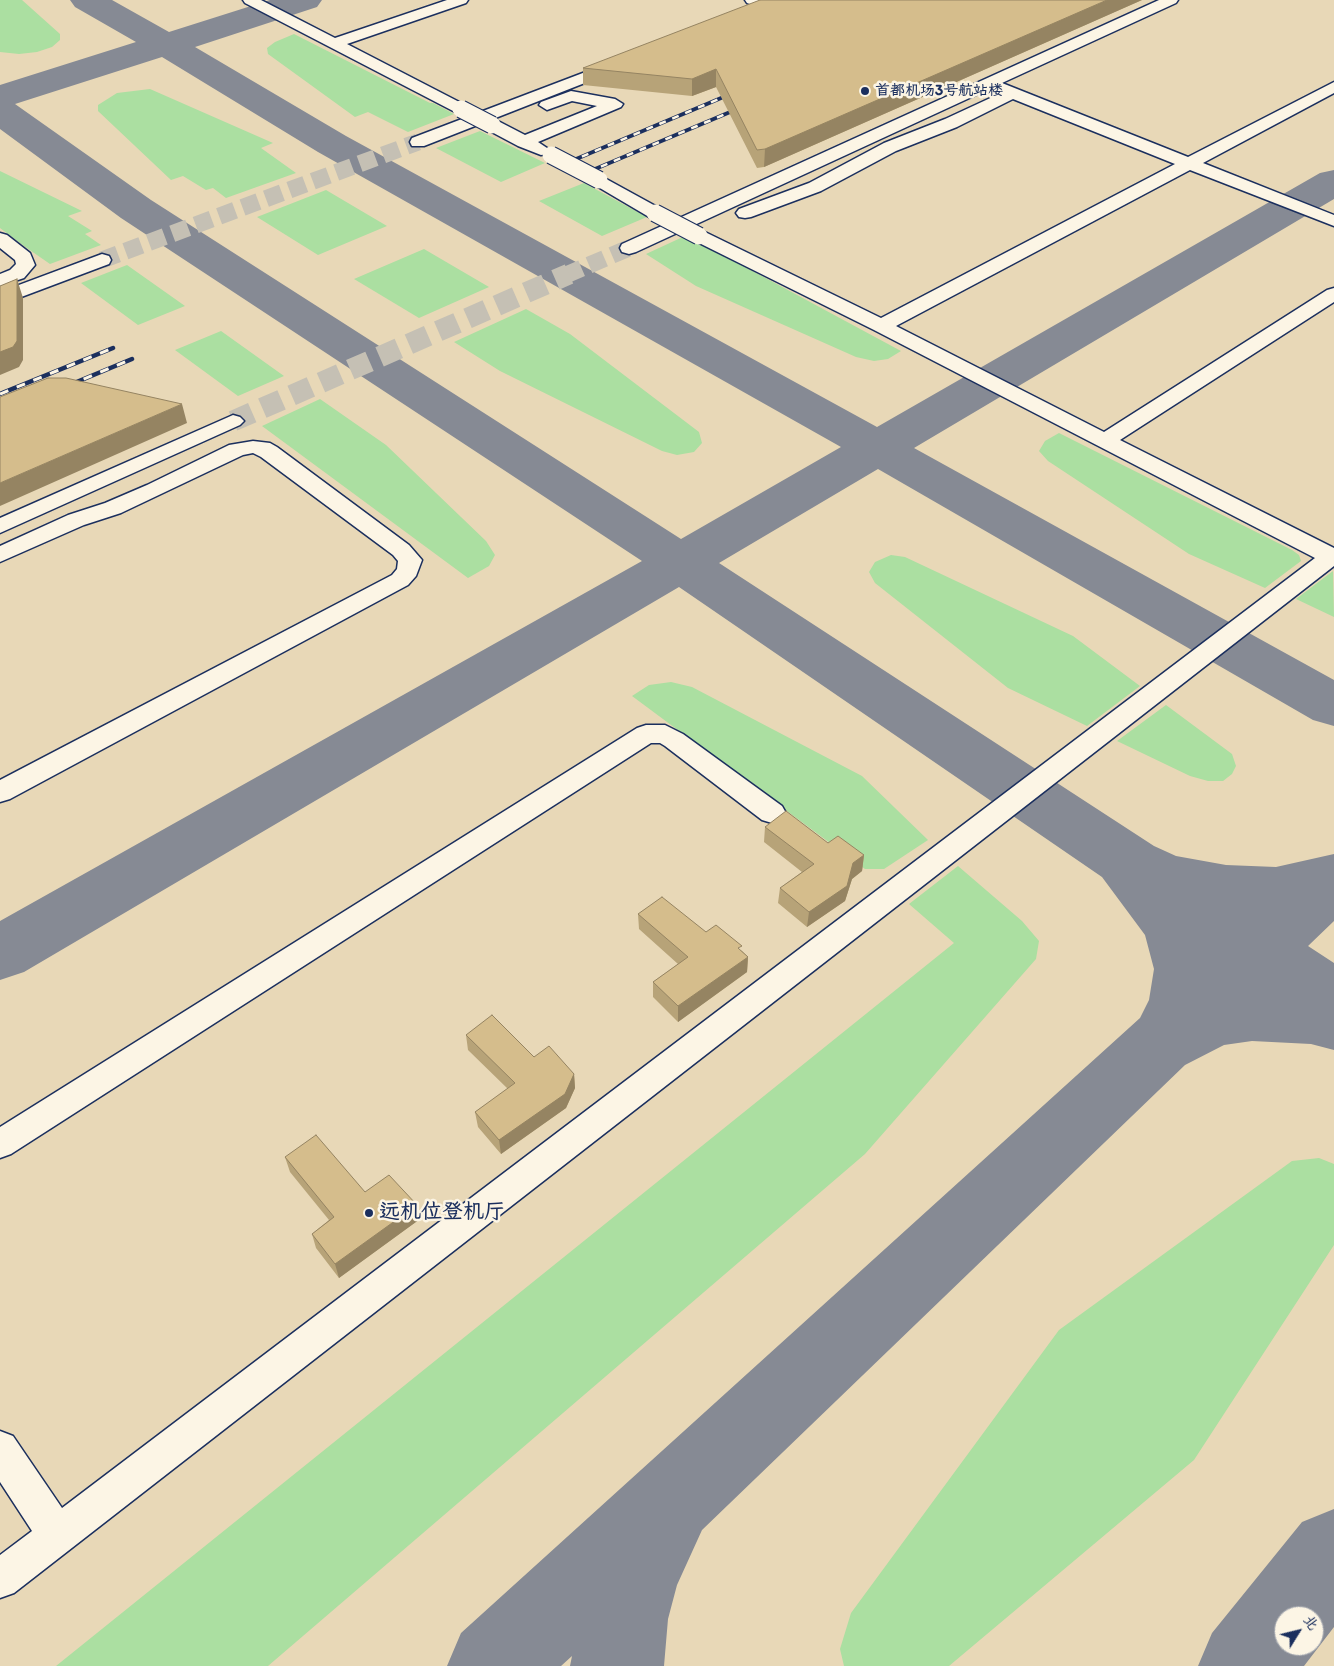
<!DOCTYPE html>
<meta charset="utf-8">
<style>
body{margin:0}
#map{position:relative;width:1334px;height:1666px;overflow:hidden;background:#f0e4ca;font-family:Itim,"LXGW WenKai TC",sans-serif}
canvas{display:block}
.north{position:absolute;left:1274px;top:1606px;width:50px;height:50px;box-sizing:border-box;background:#fcf5e5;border:1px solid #a2a6af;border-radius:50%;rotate:54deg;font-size:14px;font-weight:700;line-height:20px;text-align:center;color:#1b2f5e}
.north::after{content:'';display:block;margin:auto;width:18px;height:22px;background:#1b2f5e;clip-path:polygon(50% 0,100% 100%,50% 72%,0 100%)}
</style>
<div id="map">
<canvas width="1334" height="1666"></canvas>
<div class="north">北</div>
</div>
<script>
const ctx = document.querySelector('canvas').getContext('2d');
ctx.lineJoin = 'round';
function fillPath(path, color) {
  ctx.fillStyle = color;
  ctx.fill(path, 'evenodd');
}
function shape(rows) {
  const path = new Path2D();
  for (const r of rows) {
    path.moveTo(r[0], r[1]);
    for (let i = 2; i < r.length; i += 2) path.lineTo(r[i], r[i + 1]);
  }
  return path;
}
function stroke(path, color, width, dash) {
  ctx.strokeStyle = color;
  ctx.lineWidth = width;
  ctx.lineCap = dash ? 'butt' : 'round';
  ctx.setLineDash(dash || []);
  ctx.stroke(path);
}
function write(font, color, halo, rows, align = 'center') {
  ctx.font = font + ' Itim,"LXGW WenKai TC",sans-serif';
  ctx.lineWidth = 5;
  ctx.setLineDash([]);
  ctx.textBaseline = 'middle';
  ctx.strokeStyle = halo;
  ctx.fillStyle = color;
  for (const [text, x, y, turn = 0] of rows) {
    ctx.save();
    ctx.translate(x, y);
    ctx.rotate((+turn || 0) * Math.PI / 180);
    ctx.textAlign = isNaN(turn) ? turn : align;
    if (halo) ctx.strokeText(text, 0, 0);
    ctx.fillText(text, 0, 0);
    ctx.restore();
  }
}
fillPath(shape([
 [0,0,1334,0,1334,1666,0,1666],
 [1284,1616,1314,1616,1314,1646,1284,1646]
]), '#e8d8b7');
fillPath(shape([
 [0,0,22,0,60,34,60,40,52,47,37,52,19,54,0,52],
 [294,34,430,103,433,103,454,114,408,132,368,112,355,117,268,54,267,48,275,42],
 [150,89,273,143,261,148,296,173,226,198,213,188,206,190,183,176,171,180,98,111,98,105,117,93],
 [480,131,545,163,501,182,436,148],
 [0,171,82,211,68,216,92,231,85,234,101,245,50,264,24,246,0,228],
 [584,183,647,217,602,236,539,201],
 [326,190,387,226,318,255,257,217],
 [687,235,708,247,901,351,888,359,874,361,856,357,696,286,646,254],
 [424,249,489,287,419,318,354,279],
 [127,265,185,306,138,325,81,283],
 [526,309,570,334,699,432,702,443,694,452,677,455,662,451,500,371,454,342],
 [221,331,284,376,238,396,175,350],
 [320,399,386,445,486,541,495,555,489,566,468,578,262,426],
 [1059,433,1292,550,1299,555,1301,561,1265,588,1189,554,1048,461,1039,451,1045,441],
 [891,555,905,557,1073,636,1140,686,1087,726,1008,688,875,583,869,572,875,562],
 [1333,571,1334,617,1296,599],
 [671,682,692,687,862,776,928,840,884,869,865,869,632,696,649,685],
 [1166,705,1232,754,1236,766,1232,774,1223,781,1208,781,1190,776,1117,741],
 [958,866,1022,921,1039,941,1036,959,865,1154,268,1666,56,1666,954,943,909,904],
 [1319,1158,1334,1164,1334,1245,1194,1460,949,1666,844,1666,840,1649,851,1613,1059,1330,1292,1161]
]), '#abdfa1');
fillPath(shape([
 [70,0,112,0,169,32,270,0,322,0,317,7,195,47,346,136,877,427,1320,173,1334,170,1334,199,914,448,1334,680,1334,726,1313,720,878,469,719,563,1154,846,1176,856,1226,865,1276,867,1334,854,1334,921,1308,946,1334,963,1334,1050,1311,1044,1252,1041,1224,1045,1185,1065,702,1530,677,1585,668,1619,664,1666,570,1666,572,1656,561,1666,447,1666,461,1633,1140,1018,1149,1000,1154,969,1145,935,1102,877,679,587,24,972,0,980,0,921,642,561,121,218,0,129,0,85,136,42,75,7,70,0],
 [162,57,318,152,841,447,681,539,151,200,15,104,162,57],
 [1334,1509,1334,1627,1304,1666,1198,1666,1212,1633,1302,1522,1334,1509],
 [1284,1616,1314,1616,1314,1646,1284,1646,1284,1616]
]), '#868a94');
stroke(shape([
 [102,260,418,142],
 [566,275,629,248]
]), '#c5c0b4', 17, [17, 8]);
stroke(shape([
 [233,421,569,274]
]), '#c5c0b4', 21, [21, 11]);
const minor = shape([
 [243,0,261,0,335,38,447,0,468,0,466,3,347,44,467,106,469,109,467,112,455,112,245,3,243,0],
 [745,0,765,0,776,7,769,11,747,3,745,0],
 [1159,0,1178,0,1176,3,1002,83,1188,157,1334,82,1334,93,1203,163,1334,215,1334,226,1190,170,896,326,1104,432,1327,290,1334,288,1334,302,1120,440,1334,548,1334,566,14,1593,0,1598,0,1555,32,1531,0,1482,0,1431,13,1436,62,1508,1315,558,874,330,693,240,690,236,693,232,705,232,881,318,1175,164,1013,99,957,127,896,151,821,191,751,217,745,218,739,217,736,213,739,209,809,183,884,143,945,119,999,94,989,89,636,252,629,254,622,252,620,248,622,244,1159,0],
 [617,60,623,62,625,65,623,68,424,146,412,146,410,142,412,138,617,60],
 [571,91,615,99,623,104,621,107,538,142,550,150,547,154,541,155,518,146,486,129,484,125,486,121,498,121,525,135,597,106,572,101,547,110,539,105,541,102,571,91],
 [599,175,661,209,664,213,661,217,655,218,649,217,593,184,590,180,593,176,599,175],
 [0,233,7,235,30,253,35,265,24,278,0,286,0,274,10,270,16,264,15,260,0,248,0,233],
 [102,254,109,256,111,260,109,264,0,305,0,292,102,254],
 [233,415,240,417,244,421,240,425,0,533,0,518,233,415],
 [253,441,270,443,277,447,409,545,422,560,416,576,408,585,10,799,0,802,0,780,392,575,397,569,398,561,393,555,261,457,253,453,243,455,121,513,84,525,0,562,0,546,68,515,105,503,147,485,229,445,253,441],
 [646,725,665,725,683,734,782,806,786,813,782,820,772,823,762,820,665,746,660,743,651,743,11,1154,0,1158,0,1127,637,728,646,725]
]);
stroke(minor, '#1b2f5e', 3);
fillPath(minor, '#fcf5e5');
const railFar1 = shape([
 [569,162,733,93],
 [588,172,742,107]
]);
const rail = shape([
 [67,386,132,359],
 [0,394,113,348]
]);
stroke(railFar1, '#1b2f5e', 4);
stroke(rail, '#1b2f5e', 4.5);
stroke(railFar1, '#fcf5e5', 2.5, [7]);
stroke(rail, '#fcf5e5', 3, [9]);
const minorBridge = shape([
 [461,109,492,125],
 [551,155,599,180],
 [655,213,699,236]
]);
stroke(minorBridge, '#1b2f5e', 19, []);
stroke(minorBridge, '#fcf5e5', 17);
fillPath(shape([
 [1142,0,764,167,757,168,716,87,692,96,583,85,583,68],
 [765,827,828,843,864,855,862,871,852,879,845,901,807,927,778,903,780,888,802,872,764,842],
 [638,914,706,932,742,951,748,957,747,972,678,1022,653,997,653,982,678,964,639,929],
 [466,1035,534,1057,574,1074,575,1088,566,1108,501,1154,478,1127,475,1112,508,1089,468,1050],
 [285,1157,365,1192,417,1205,420,1219,339,1278,316,1248,312,1234,329,1220,290,1172]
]), '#b7a378');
fillPath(shape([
 [1107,0,1142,0,764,167,765,149],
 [716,69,716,87,692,96,692,79],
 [17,279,23,298,23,360,19,367,0,375,0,352],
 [182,404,187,423,0,506,0,483],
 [864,855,862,871,852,879,845,901,807,927,809,912,853,863],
 [748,957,747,972,678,1022,678,1006],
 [574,1074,575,1088,566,1108,501,1154,499,1140],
 [417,1205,420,1219,339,1278,335,1264]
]), '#958462');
const building = shape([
 [760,0,1107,0,765,149,757,150,716,69,692,79,583,68,760,0],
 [17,279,17,341,13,347,0,352,0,286,17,279],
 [48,378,66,378,182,404,0,483,0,397,48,378],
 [786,811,828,843,838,836,864,855,853,863,847,886,809,912,780,888,814,864,765,827,786,811],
 [662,897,706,932,716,925,742,946,738,948,748,957,678,1006,653,982,688,957,638,914,662,897],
 [492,1015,534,1057,549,1046,574,1074,565,1094,499,1140,475,1112,515,1083,466,1035,492,1015],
 [316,1135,365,1192,389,1175,417,1205,335,1264,312,1234,334,1217,285,1157,316,1135]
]);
fillPath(building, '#d5bd8c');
stroke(building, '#958462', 1);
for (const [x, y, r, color] of [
 [865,91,5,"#1b2f5e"],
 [369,1213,5,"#1b2f5e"]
]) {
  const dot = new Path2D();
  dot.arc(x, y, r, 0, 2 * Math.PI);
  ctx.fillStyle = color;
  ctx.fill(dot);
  stroke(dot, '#fcf5e5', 2);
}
write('bold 15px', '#1b2f5e', '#fcf5e5', [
 ["首都机场3号航站楼",875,91]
], 'left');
write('bold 21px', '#1b2f5e', '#fcf5e5', [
 ["远机位登机厅",379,1213]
], 'left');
</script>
